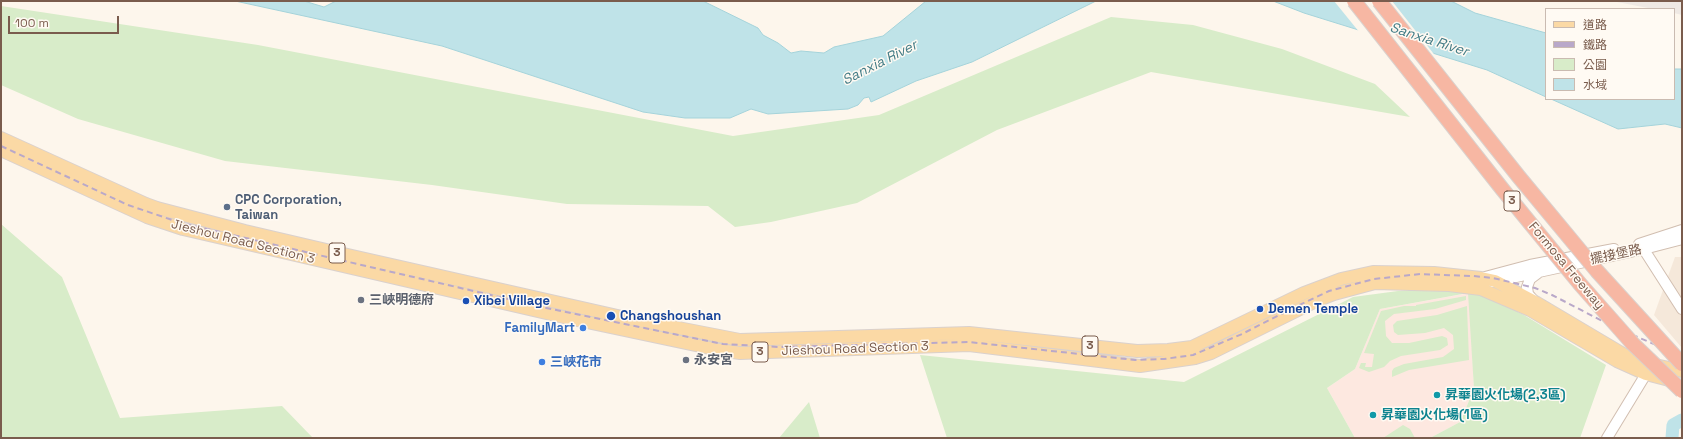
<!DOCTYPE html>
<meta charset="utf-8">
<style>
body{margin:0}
#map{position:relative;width:1683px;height:439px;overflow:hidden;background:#fdf6ec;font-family:"Space Grotesk","Noto Sans TC",sans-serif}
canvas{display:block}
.frame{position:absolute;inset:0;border:2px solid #7a5c4d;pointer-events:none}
.legend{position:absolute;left:1545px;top:8px;width:130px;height:92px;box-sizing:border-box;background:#fffaf3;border:1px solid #cabbb1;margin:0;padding:5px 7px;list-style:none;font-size:12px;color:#7a5c4d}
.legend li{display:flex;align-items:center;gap:8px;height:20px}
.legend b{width:20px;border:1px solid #cabbb1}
.scale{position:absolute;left:8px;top:16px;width:111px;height:18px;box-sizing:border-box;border:2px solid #7a5c4d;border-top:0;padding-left:5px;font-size:12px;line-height:14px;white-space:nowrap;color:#7a5c4d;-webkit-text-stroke:3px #fffaf3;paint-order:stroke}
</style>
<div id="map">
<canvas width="1683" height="439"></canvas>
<div class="frame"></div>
<ul class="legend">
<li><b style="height:5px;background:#fbd9a5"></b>道路</li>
<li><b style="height:5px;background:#b9a8c9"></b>鐵路</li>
<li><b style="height:11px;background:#d8ecc9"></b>公園</li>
<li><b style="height:11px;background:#bfe3e8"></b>水域</li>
</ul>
<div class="scale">100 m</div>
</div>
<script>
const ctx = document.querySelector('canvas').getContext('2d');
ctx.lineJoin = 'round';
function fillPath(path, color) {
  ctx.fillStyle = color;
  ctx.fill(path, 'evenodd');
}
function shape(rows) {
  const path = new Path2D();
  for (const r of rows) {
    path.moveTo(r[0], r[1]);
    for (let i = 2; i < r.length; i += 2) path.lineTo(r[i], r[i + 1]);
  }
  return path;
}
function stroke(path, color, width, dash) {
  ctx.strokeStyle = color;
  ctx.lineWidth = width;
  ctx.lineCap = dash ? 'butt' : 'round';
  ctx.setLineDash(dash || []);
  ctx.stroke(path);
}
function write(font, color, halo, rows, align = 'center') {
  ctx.font = font + ' "Space Grotesk","Noto Sans TC",sans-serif';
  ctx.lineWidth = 3;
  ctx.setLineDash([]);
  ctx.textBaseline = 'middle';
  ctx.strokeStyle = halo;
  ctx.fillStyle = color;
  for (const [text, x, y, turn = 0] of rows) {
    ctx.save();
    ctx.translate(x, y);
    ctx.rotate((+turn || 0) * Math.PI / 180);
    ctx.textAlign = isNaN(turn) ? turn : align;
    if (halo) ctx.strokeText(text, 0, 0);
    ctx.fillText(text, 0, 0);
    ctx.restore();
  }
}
fillPath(shape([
 [1675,257,1682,257,1682,348,1654,315]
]), '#f5e8da');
fillPath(shape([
 [1469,293,1474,389,1460,422,1430,438,1355,438,1327,388,1355,369,1380,309]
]), '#fde8e0');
fillPath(shape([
 [1612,1,1682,1,1682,15,1674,13,1674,9,1653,9]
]), '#efe9e4');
fillPath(shape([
 [1,6,258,45,733,136,879,115,1111,17,1193,25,1282,49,1375,84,1410,117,1151,72,997,130,857,203,771,222,735,227,708,206,567,204,432,185,225,161,78,119,1,85],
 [1,224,62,277,120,418,282,406,313,438,1,438],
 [1447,288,1478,292,1524,315,1606,365,1580,438,1430,438,1460,422,1474,389,1468,293,1380,309,1355,369,1327,388,1355,438,947,438,920,355,1184,382,1353,297,1398,291],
 [1466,296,1466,300,1435,309,1394,314,1385,321,1386,336,1392,343,1409,343,1442,336,1447,338,1448,345,1440,350,1401,356,1390,361,1384,367,1369,372,1359,368,1361,363,1366,363,1365,367,1372,367,1374,354,1364,353,1381,311,1404,306,1416,306,1416,305],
 [1467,306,1469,360,1409,370,1392,377,1392,371,1394,368,1404,364,1443,357,1454,349,1453,335,1444,328,1425,333,1398,335,1394,332,1393,325,1397,321,1437,315],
 [809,402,820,438,779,438],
 [1403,425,1410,429,1415,438,1383,438]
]), '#d8ecc9');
const water = shape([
 [235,1,304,1,324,7,336,1,703,1,758,28,763,35,778,43,791,53,801,51,824,53,834,47,883,36,926,1,1096,1,972,62,916,81,871,102,869,97,864,98,858,105,848,109,768,114,751,109,730,118,685,118,643,112,442,46,235,1],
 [1273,1,1451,1,1475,13,1546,33,1546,97,1487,70,1304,13,1273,1],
 [1674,69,1682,69,1682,128,1665,124,1618,129,1551,99,1674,99,1674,69]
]);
fillPath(water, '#bfe3e8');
stroke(water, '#a5d3da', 1);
fillPath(shape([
 [1334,1,1392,1,1437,58,1360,33]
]), '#fdf6ec');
stroke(shape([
 [1672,438,1673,425,1682,420]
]), '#bfe3e8', 13);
const minor = shape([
 [1639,244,1682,230],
 [1641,245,1682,309],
 [1485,277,1530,265,1614,249],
 [1493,282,1644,249,1682,239],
 [1535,302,1528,294,1527,287,1530,279,1538,273],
 [1607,438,1646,374,1646,367]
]);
const major = shape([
 [1,138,146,204,157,208,245,231,352,256,622,317,740,340,969,333,1137,351,1168,350,1192,347,1304,293,1341,279,1373,272,1434,273,1481,278,1495,281,1537,303,1623,354,1646,363,1682,371],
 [1,150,147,217,183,229,568,318,719,350,740,353,969,345,1140,366,1195,358,1211,353,1316,301,1334,294,1375,283,1449,285,1481,289,1530,310,1617,361,1646,374,1673,381]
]);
stroke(minor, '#d1beb0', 12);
stroke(major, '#dad1cd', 14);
stroke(minor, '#fff', 10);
stroke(major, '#fbd9a5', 12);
stroke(shape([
 [1,146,128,205,181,223,551,309,723,344,779,347,969,342,1135,360,1164,359,1193,355,1242,334,1291,309,1329,291,1374,279,1420,274,1473,276,1493,278,1535,288,1552,295,1614,327,1682,356]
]), '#b9a8c9', 2, [6, 4]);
const highwayBridge = shape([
 [1354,1,1503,190,1580,284,1633,344,1682,391],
 [1379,1,1519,177,1597,271,1682,364]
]);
stroke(highwayBridge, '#dad1cd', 16, []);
stroke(highwayBridge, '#f7b7a3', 14);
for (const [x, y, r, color] of [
 [227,207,4,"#5c6f8a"],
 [361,300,4,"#6b7280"],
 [466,301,4,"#1a4fb4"],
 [1260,309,4,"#1a4fb4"],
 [611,316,5,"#1a4fb4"],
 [583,328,4,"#3f7fe0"],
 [686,360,4,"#6b7280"],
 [542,362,4,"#3f7fe0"],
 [1437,395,4,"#0f9aa8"],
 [1373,415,4,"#0f9aa8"]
]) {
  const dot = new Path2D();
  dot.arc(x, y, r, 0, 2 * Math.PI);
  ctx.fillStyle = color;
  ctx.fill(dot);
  stroke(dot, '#fffaf3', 1.5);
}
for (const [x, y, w] of [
 [1512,201,16],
 [337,253,16],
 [1090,346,16],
 [760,352,16]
]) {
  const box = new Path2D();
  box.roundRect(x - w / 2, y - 10, w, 20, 3);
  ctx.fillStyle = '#fffaf3';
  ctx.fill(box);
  stroke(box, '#7a5c4d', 1);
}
write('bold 12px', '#7a5c4d', null, [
 ["3",1512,201],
 ["3",337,253],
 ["3",1090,346],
 ["3",760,352]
]);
write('bold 13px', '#4e5e75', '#fffaf3', [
 ["CPC Corporation,",235,200],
 ["Taiwan",235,215]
], 'left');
write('13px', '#7a5c4d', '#fffaf3', [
 ["Jieshou Road Section 3",243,242,14],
 ["擺接堡路",1616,255,-12],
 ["Formosa Freeway",1566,266,50],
 ["Jieshou Road Section 3",855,349,-2]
]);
write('bold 13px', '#5b616d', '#fffaf3', [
 ["三峽明德府",369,300],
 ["永安宮",694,360]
], 'left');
write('bold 13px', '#164399', '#fffaf3', [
 ["Xibei Village",474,301],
 ["Demen Temple",1268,309],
 ["Changshoushan",620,316]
], 'left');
write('bold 13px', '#366cbe', '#fffaf3', [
 ["FamilyMart",575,328],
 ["三峽花市",550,362,"left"]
], 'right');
write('bold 13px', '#0d838f', '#fffaf3', [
 ["昇華園火化場(2,3區)",1445,395],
 ["昇華園火化場(1區)",1381,415]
], 'left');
write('italic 14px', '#437c86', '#fffaf3', [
 ["Sanxia River",1429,40,18],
 ["Sanxia River",880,63,-27]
]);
</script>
